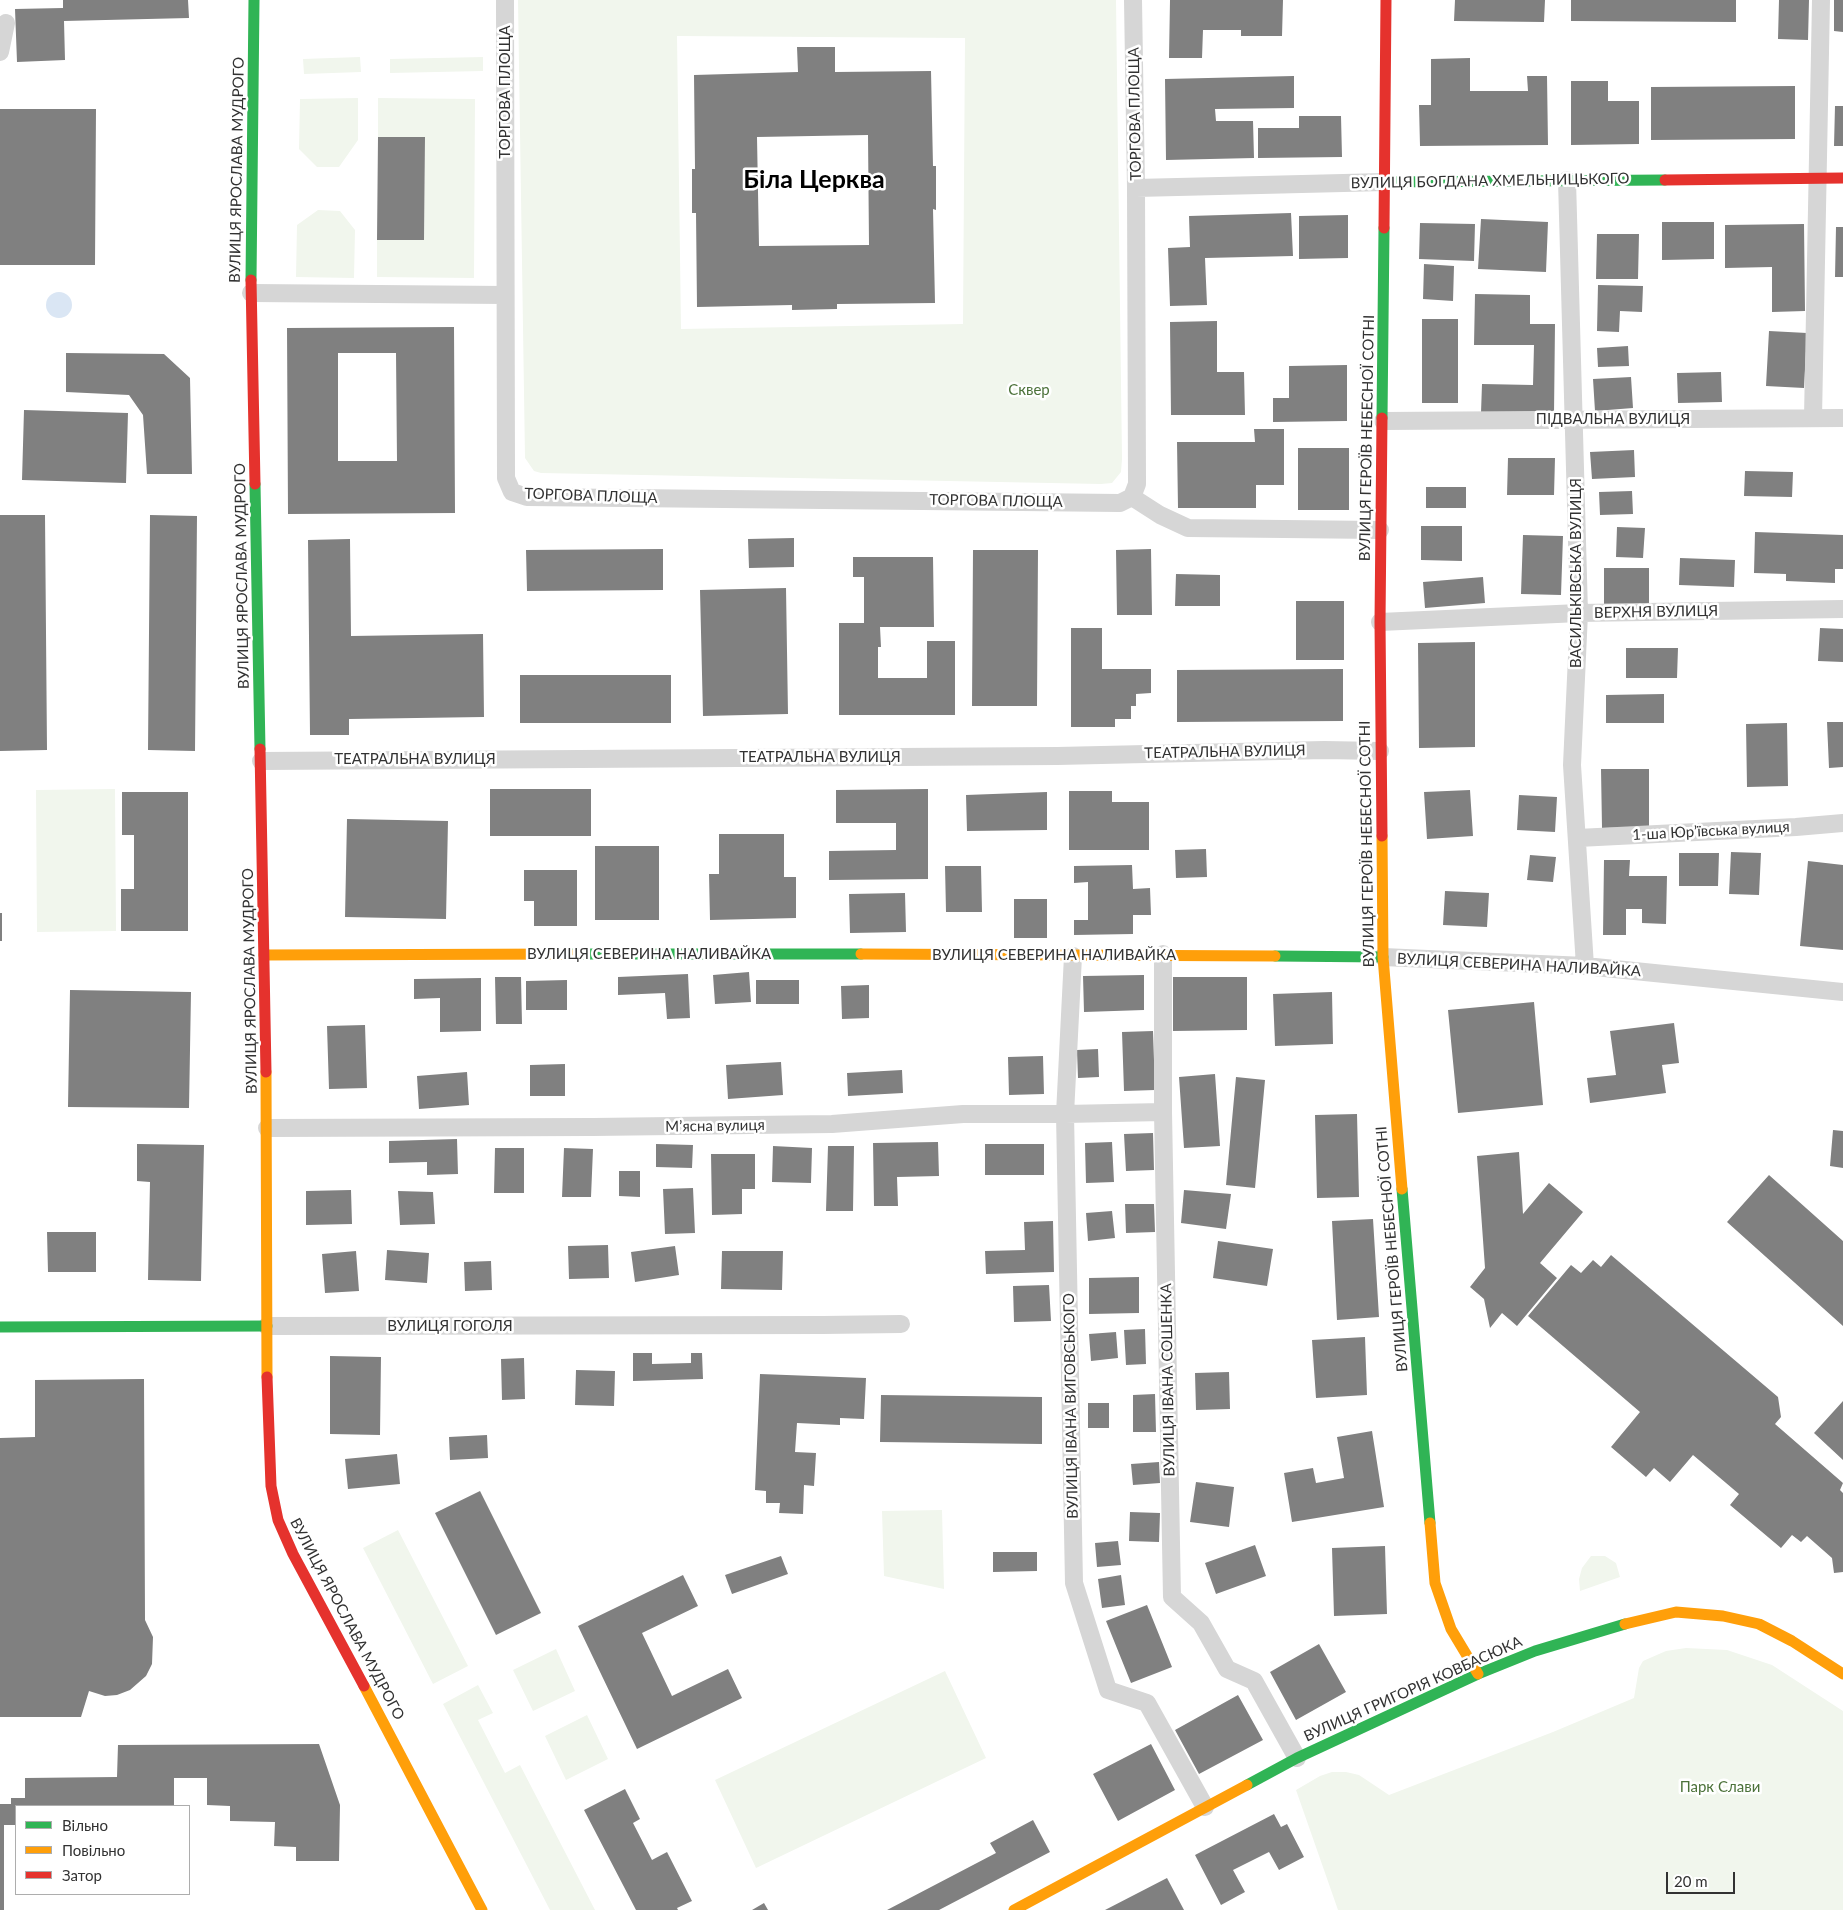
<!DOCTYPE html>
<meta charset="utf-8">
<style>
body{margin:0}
#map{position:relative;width:1843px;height:1910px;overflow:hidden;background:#fff;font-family:Lato,sans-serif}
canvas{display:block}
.legend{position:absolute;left:15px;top:1805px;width:175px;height:90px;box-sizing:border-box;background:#fff;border:1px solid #adadad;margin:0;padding:6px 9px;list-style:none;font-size:15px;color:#323232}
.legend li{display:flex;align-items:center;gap:10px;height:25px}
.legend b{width:25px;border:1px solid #adadad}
.scale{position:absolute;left:1666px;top:1872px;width:69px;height:22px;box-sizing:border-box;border:2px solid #323232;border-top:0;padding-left:6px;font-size:15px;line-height:18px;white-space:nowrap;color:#323232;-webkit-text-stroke:4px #fff;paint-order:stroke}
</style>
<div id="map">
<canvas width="1843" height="1910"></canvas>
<ul class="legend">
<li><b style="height:6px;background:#30b455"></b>Вільно</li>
<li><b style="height:6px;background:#ff9f0a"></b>Повільно</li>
<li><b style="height:6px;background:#e5322d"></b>Затор</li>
</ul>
<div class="scale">20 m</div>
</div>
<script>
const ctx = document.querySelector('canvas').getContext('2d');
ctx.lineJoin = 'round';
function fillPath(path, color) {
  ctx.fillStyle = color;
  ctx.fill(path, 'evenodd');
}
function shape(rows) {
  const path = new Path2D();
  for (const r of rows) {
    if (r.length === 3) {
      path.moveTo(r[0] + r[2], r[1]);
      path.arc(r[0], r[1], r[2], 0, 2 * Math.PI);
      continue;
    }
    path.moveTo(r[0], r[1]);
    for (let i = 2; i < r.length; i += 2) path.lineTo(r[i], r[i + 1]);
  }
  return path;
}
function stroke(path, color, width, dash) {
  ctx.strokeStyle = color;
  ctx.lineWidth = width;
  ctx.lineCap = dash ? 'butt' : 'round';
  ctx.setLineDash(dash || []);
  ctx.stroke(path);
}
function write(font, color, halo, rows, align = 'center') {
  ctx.font = font + ' Lato,sans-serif';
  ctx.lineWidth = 5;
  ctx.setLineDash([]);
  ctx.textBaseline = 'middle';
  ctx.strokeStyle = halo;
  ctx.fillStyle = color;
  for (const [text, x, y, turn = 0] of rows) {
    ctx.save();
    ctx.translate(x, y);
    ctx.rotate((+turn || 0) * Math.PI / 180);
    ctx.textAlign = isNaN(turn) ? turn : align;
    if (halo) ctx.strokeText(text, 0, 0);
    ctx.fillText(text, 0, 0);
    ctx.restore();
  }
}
fillPath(shape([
 [518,0,1116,0,1122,459,1121,472,1112,483,1101,484,541,473,534,471,525,458],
 [677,36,965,38,963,324,681,329],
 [360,57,361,72,304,74,303,59],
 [483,57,483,71,390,73,390,59],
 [358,98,358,140,339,167,317,167,299,149,300,99],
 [378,98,475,99,474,278,377,277,377,240,424,240,425,137,378,137],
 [318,210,340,211,355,230,354,278,296,277,297,225],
 [115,789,116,931,37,932,36,790],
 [942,1510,944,1589,884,1576,882,1511],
 [398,1530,468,1666,433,1684,363,1548],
 [1591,1556,1605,1556,1616,1563,1620,1577,1580,1591,1579,1579,1582,1568],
 [1686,1648,1727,1650,1772,1665,1843,1711,1843,1910,1338,1910,1296,1790,1320,1776,1332,1772,1346,1772,1359,1775,1389,1795,1553,1732,1634,1698,1639,1668,1643,1661,1666,1651],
 [556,1649,575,1691,533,1711,513,1670],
 [945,1671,986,1758,756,1868,715,1780],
 [478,1685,493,1713,478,1720,505,1773,520,1765,595,1910,550,1910,443,1704],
 [587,1715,608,1759,566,1780,545,1736]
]), '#f1f6ed');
fillPath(shape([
 [59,305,13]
]), '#dae6f4');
fillPath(shape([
 [63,0,188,0,189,18,64,21,65,60,17,62,15,9,63,8],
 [1170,0,1283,0,1282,36,1241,36,1241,30,1203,30,1202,58,1169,58],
 [1455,0,1545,0,1544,22,1454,21],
 [1571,0,1736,0,1736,22,1571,21],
 [1779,0,1809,0,1808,40,1778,39],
 [1834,0,1843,0,1843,32,1834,31],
 [797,47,835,47,835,72,931,71,933,166,936,166,936,210,933,209,935,303,837,304,837,309,792,310,792,305,697,307,696,213,692,213,692,169,695,169,694,75,798,72],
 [868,135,869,245,759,246,757,137],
 [1470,58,1470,91,1528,91,1527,76,1547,76,1548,145,1420,146,1419,105,1431,105,1431,59],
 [1294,76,1294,108,1215,109,1216,121,1253,121,1254,158,1166,160,1165,79],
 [1571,81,1608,81,1608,101,1639,101,1639,144,1571,145],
 [1795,86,1795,139,1651,140,1651,87],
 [1835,106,1843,106,1843,146,1834,146],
 [0,109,96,109,95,265,0,265],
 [1299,116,1341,116,1342,157,1258,158,1258,128,1299,128],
 [378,137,425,137,424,240,377,240],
 [1291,213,1293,256,1205,258,1207,305,1170,306,1168,248,1190,247,1189,216],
 [1348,215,1348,258,1299,259,1299,216],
 [1481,219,1548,222,1546,272,1478,269],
 [1662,222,1714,222,1714,259,1662,260],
 [1420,223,1475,224,1474,261,1419,259],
 [1804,224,1805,311,1772,312,1772,267,1725,268,1725,225],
 [1836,227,1843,227,1843,277,1835,277],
 [1597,234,1639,234,1638,279,1596,279],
 [1424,264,1454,266,1453,301,1423,299],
 [1598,285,1643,286,1642,312,1620,311,1619,332,1597,331],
 [1475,294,1530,295,1530,324,1555,324,1554,414,1481,413,1482,384,1533,385,1534,345,1474,345],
 [1422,319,1458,319,1458,403,1422,403],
 [1217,321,1217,372,1244,372,1245,415,1171,415,1170,322],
 [454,327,455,513,288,514,287,328],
 [338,353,396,353,397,461,338,461],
 [1769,331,1807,333,1804,388,1766,386],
 [1628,346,1629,366,1598,367,1597,348],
 [66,353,164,354,190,378,192,474,147,474,143,415,129,395,66,392],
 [1347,365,1347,421,1273,422,1273,398,1289,398,1289,366],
 [1721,372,1722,402,1678,403,1677,373],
 [1631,377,1633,408,1595,411,1593,379],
 [24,410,128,413,126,483,22,480],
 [1254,429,1284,429,1284,485,1256,485,1256,508,1178,508,1177,442,1255,442],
 [1298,448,1349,448,1349,510,1298,510],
 [1634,450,1635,477,1592,479,1590,452],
 [1508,458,1555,458,1554,495,1507,495],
 [1745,471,1793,472,1792,497,1744,496],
 [1426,487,1466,487,1466,508,1426,508],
 [1632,491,1633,514,1600,515,1599,492],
 [0,515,45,515,47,750,0,751],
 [150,515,197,516,195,751,148,750],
 [1421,526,1462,526,1462,561,1421,560],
 [1617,527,1645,528,1643,558,1616,557],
 [1755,532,1843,535,1843,569,1835,569,1835,583,1786,581,1786,574,1754,573],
 [1523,535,1563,536,1561,595,1521,594],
 [794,538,794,567,749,568,748,539],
 [350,539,351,636,483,634,484,717,349,719,349,735,310,735,308,540],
 [663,549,663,590,527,591,526,550],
 [1151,549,1152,615,1117,615,1116,550],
 [973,550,1038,550,1037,706,972,706],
 [853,557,933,557,934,627,880,627,881,647,878,647,878,678,927,678,927,641,955,641,955,715,839,715,839,623,864,623,864,577,853,577],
 [1680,558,1735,560,1734,587,1679,585],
 [1604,568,1649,568,1649,605,1604,606],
 [1176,574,1220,575,1220,606,1175,606],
 [1483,577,1485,603,1425,608,1423,582],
 [786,588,788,714,703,716,700,590],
 [1296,601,1344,601,1344,660,1296,660],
 [1071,628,1102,628,1102,669,1151,669,1151,693,1136,694,1136,706,1131,706,1131,719,1115,719,1115,727,1071,727],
 [1820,628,1843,629,1843,662,1818,661],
 [1475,642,1475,747,1419,748,1418,643],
 [1626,648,1678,648,1677,678,1626,678],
 [1343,669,1343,721,1177,722,1177,670],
 [520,675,671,675,671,723,520,723],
 [1664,694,1664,723,1606,723,1606,695],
 [1827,722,1843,722,1843,767,1829,768],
 [1787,723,1788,786,1747,787,1746,724],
 [1601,769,1649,769,1649,827,1602,828],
 [490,789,591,789,591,836,490,836],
 [928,789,928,879,829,880,829,851,896,850,896,823,836,823,836,790],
 [1470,790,1473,836,1427,839,1424,792],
 [1069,791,1112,791,1112,802,1149,802,1149,850,1069,850],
 [122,792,188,792,188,931,121,931,121,889,134,889,134,835,122,835],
 [1047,792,1047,830,967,831,966,795],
 [1519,795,1557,797,1555,832,1517,830],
 [347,819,448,821,446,919,345,917],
 [719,834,784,834,784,877,796,877,796,918,710,920,709,874,719,874],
 [595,846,659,846,659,920,595,920],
 [1206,849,1207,877,1176,878,1175,850],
 [1731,852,1761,853,1759,895,1729,894],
 [1679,853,1719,853,1718,886,1679,886],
 [1530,855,1556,857,1553,882,1527,880],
 [1604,860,1630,860,1629,876,1667,876,1666,924,1642,923,1642,909,1626,909,1626,935,1603,935],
 [1808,861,1843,865,1843,950,1800,946],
 [1132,865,1133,889,1150,888,1151,915,1133,915,1133,934,1074,935,1074,920,1088,920,1088,882,1074,883,1074,866],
 [945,866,981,866,982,912,946,912],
 [524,870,577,870,577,926,534,926,534,901,524,901],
 [1445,891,1489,893,1487,927,1443,925],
 [905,893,906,932,850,933,849,894],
 [1014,899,1047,899,1047,938,1014,938],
 [0,913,2,913,2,941,0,941],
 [749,972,751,1002,715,1004,713,975],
 [688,974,690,1018,667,1019,665,993,618,995,618,977],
 [1144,975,1144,1010,1084,1012,1083,976],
 [495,977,521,977,522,1024,496,1024],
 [1173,977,1247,977,1247,1030,1173,1031],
 [481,978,481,1031,440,1032,440,998,414,999,414,979],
 [567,980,567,1010,526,1010,526,981],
 [756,980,799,980,799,1004,756,1004],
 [869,985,869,1018,842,1019,841,986],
 [70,990,191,992,189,1108,68,1107],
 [1332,992,1333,1044,1275,1046,1273,994],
 [1534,1002,1543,1105,1458,1113,1448,1010],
 [1674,1023,1679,1063,1662,1065,1666,1093,1590,1103,1587,1078,1616,1075,1610,1031],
 [365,1025,367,1088,329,1089,327,1026],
 [1153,1031,1155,1090,1124,1091,1122,1032],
 [1098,1049,1099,1077,1078,1078,1077,1050],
 [1043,1056,1044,1094,1009,1095,1008,1057],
 [781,1062,783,1095,728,1099,726,1065],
 [565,1064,565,1096,530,1096,530,1065],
 [902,1070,903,1093,848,1096,847,1073],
 [467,1072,469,1105,419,1109,417,1076],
 [1215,1074,1220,1146,1184,1148,1179,1077],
 [1236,1077,1265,1080,1255,1188,1226,1185],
 [1357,1114,1359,1197,1317,1198,1315,1115],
 [1833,1130,1843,1131,1843,1168,1830,1166],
 [1153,1133,1154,1170,1126,1171,1124,1134],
 [457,1139,458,1174,427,1175,427,1162,389,1163,389,1141],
 [938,1142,939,1176,897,1177,898,1206,874,1206,873,1143],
 [1112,1142,1114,1182,1086,1183,1085,1143],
 [137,1144,204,1145,201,1281,148,1280,150,1182,137,1181],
 [656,1144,693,1145,692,1168,656,1167],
 [985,1144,1044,1144,1044,1175,985,1175],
 [773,1146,812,1148,811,1183,772,1182],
 [828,1146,854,1146,853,1211,826,1211],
 [495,1148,524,1148,524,1193,494,1193],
 [564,1148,593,1149,591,1197,562,1197],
 [1519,1152,1523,1214,1549,1183,1583,1212,1540,1263,1557,1278,1517,1326,1502,1313,1490,1328,1484,1299,1470,1287,1485,1268,1477,1156],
 [711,1154,755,1154,755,1189,742,1189,742,1214,712,1215],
 [619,1171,640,1171,640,1197,619,1196],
 [1769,1175,1843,1241,1843,1326,1727,1222],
 [693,1188,695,1233,665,1234,663,1189],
 [351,1190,352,1224,306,1225,306,1191],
 [1184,1190,1231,1194,1226,1229,1181,1223],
 [398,1191,433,1192,435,1224,400,1225],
 [1125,1204,1154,1204,1155,1232,1126,1233],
 [1112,1211,1115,1238,1088,1241,1086,1213],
 [1373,1219,1379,1317,1337,1320,1332,1221],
 [1053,1221,1054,1272,986,1274,985,1251,1025,1250,1024,1222],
 [47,1232,96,1232,96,1272,48,1272],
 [1218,1241,1273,1249,1267,1286,1213,1278],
 [608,1245,609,1278,569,1279,568,1246],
 [675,1246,679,1275,635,1282,631,1252],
 [387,1250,429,1253,427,1283,385,1280],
 [356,1251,359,1291,325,1293,322,1254],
 [722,1251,783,1251,782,1290,721,1289],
 [1611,1255,1778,1397,1781,1417,1775,1424,1843,1483,1840,1490,1843,1493,1843,1572,1834,1573,1832,1558,1807,1536,1801,1542,1792,1535,1781,1548,1730,1505,1739,1494,1693,1455,1670,1482,1654,1468,1646,1477,1611,1447,1640,1412,1528,1316,1571,1265,1581,1273,1593,1260,1601,1267],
 [491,1261,492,1290,465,1291,464,1262],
 [1139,1277,1139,1313,1089,1314,1089,1278],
 [1049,1285,1051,1321,1014,1322,1013,1286],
 [1145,1329,1146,1364,1126,1365,1124,1330],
 [1116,1332,1118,1358,1091,1361,1089,1334],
 [1365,1337,1367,1395,1316,1398,1312,1340],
 [633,1353,652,1353,652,1364,691,1363,691,1353,702,1353,703,1379,633,1381],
 [330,1356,381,1357,380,1435,330,1434],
 [524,1358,525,1399,502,1400,501,1359],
 [576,1370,615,1371,614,1406,575,1405],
 [1229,1372,1230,1409,1196,1410,1195,1373],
 [760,1374,866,1378,864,1419,840,1418,840,1425,797,1423,795,1452,816,1453,814,1486,804,1485,803,1514,779,1513,780,1503,766,1503,766,1491,755,1490],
 [144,1379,145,1620,153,1637,152,1664,146,1676,130,1690,117,1695,105,1696,89,1691,81,1717,0,1717,0,1438,35,1437,35,1380],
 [1155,1394,1156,1432,1133,1432,1133,1395],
 [881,1395,1042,1397,1042,1444,880,1442],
 [1843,1401,1843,1460,1814,1433],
 [1088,1403,1109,1403,1109,1428,1088,1428],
 [1372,1431,1384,1507,1292,1522,1284,1473,1313,1468,1316,1483,1344,1478,1337,1437],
 [487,1435,488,1458,450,1460,449,1437],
 [397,1454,400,1484,348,1489,345,1459],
 [1159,1462,1160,1483,1133,1485,1131,1464],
 [1196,1482,1234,1487,1229,1527,1190,1522],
 [480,1491,541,1613,496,1635,435,1513],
 [1130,1512,1160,1513,1159,1542,1129,1541],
 [1118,1541,1121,1565,1097,1567,1095,1543],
 [1255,1545,1266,1576,1216,1594,1205,1563],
 [1385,1546,1387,1614,1334,1616,1332,1548],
 [993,1552,1037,1552,1037,1571,993,1572],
 [781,1556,788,1574,732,1594,725,1575],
 [683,1575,698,1606,642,1633,672,1696,728,1669,742,1698,637,1749,578,1626],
 [1121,1575,1125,1605,1102,1608,1098,1579],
 [1147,1605,1172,1667,1131,1683,1106,1621],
 [1319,1644,1346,1692,1296,1720,1270,1672],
 [1238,1695,1263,1740,1199,1774,1175,1730],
 [319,1744,340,1805,339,1861,296,1861,296,1847,274,1846,275,1822,230,1821,230,1806,207,1805,207,1778,174,1778,174,1806,16,1806,16,1825,4,1825,4,1910,0,1910,0,1804,11,1804,11,1798,25,1798,25,1778,117,1777,118,1745],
 [1151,1744,1175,1790,1118,1821,1093,1774],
 [625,1789,640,1819,633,1823,652,1860,667,1852,692,1901,677,1908,678,1910,636,1910,584,1810],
 [1274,1814,1281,1827,1287,1824,1304,1857,1279,1870,1269,1852,1233,1870,1245,1892,1221,1905,1195,1855],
 [1033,1820,1050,1852,939,1910,887,1910,996,1853,990,1843],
 [1167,1878,1184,1910,1105,1910],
 [764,1903,768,1910,752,1910]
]), '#808080');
stroke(shape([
 [505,0,506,478,512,492,527,497,1120,503,1132,497,1137,484,1136,188,1133,0],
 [0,52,6,23],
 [1567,180,1579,613,1572,765,1585,966],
 [1136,188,1385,182],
 [251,293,505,295],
 [1813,418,1821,0],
 [1383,421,1843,418],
 [1132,497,1160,515,1188,528,1380,530],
 [1380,622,1579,613,1843,609],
 [261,761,1057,756,1324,750,1380,751],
 [1578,838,1796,827,1843,823],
 [1163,954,1163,1112,1172,1597,1201,1623,1227,1669,1254,1681,1297,1758],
 [1073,956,1065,1114,1074,1583,1108,1690,1147,1703,1205,1807],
 [1383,957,1585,966,1843,992],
 [267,1128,593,1127,832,1124,963,1114,1065,1114,1163,1112],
 [267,1326,823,1325,901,1324]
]), '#d6d6d6', 18);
stroke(shape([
 [1385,182,1665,180],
 [251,280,254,0],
 [1382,418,1384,228],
 [255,484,260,749],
 [569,954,861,954],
 [1275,956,1383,957],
 [1402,1189,1430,1523],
 [0,1327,267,1326],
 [1247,1785,1297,1758,1478,1674,1535,1651,1625,1624]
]), '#30b455', 11);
stroke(shape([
 [1382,836,1383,957,1402,1189],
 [861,954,1275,956],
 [264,955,569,954],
 [266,1072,267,1377],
 [1430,1523,1435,1583,1451,1629,1478,1674],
 [1625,1624,1676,1612,1723,1616,1759,1624,1792,1641,1843,1674],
 [364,1686,482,1910],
 [1014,1910,1247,1785]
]), '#ff9f0a', 11);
stroke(shape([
 [1665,180,1843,178],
 [1384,228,1386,0],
 [251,280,255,484],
 [260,749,266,1072],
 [1382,836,1380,622,1382,418],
 [267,1377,271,1486,278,1520,293,1554,364,1686]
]), '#e5322d', 11);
write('15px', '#323232', '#fff', [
 ["ТОРГОВА ПЛОЩА",505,92,-90],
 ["ТОРГОВА ПЛОЩА",1135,114,-91],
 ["ВУЛИЦЯ ЯРОСЛАВА МУДРОГО",237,170,-89],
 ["ВУЛИЦЯ БОГДАНА ХМЕЛЬНИЦЬКОГО",1490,181,-1],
 ["ПІДВАЛЬНА ВУЛИЦЯ",1613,419],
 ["ВУЛИЦЯ ГЕРОЇВ НЕБЕСНОЇ СОТНІ",1367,438,-89],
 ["ТОРГОВА ПЛОЩА",591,496,2],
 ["ТОРГОВА ПЛОЩА",996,501,1],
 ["ВАСИЛЬКІВСЬКА ВУЛИЦЯ",1576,573,-90],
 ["ВУЛИЦЯ ЯРОСЛАВА МУДРОГО",242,576,-91],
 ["ВЕРХНЯ ВУЛИЦЯ",1656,612,-1],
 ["ТЕАТРАЛЬНА ВУЛИЦЯ",1225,752,-1],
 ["ТЕАТРАЛЬНА ВУЛИЦЯ",820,757],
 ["ТЕАТРАЛЬНА ВУЛИЦЯ",415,759],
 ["1-ша Юрʼївська вулиця",1711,831,-3],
 ["ВУЛИЦЯ ГЕРОЇВ НЕБЕСНОЇ СОТНІ",1367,844,-91],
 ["ВУЛИЦЯ СЕВЕРИНА НАЛИВАЙКА",649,954],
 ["ВУЛИЦЯ СЕВЕРИНА НАЛИВАЙКА",1054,955],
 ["ВУЛИЦЯ СЕВЕРИНА НАЛИВАЙКА",1519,965,3],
 ["ВУЛИЦЯ ЯРОСЛАВА МУДРОГО",250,981,-91],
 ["Мʼясна вулиця",715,1126,-1],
 ["ВУЛИЦЯ ГЕРОЇВ НЕБЕСНОЇ СОТНІ",1392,1249,-95],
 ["ВУЛИЦЯ ГОГОЛЯ",450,1326],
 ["ВУЛИЦЯ ІВАНА СОШЕНКА",1168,1380,-91],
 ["ВУЛИЦЯ ІВАНА ВИГОВСЬКОГО",1071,1406,-91],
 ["ВУЛИЦЯ ЯРОСЛАВА МУДРОГО",347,1619,62],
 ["ВУЛИЦЯ ГРИГОРІЯ КОВБАСЮКА",1413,1689,-24]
]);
write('15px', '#4c723a', '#fff', [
 ["Сквер",1029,390],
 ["Парк Слави",1720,1787]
]);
write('bold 25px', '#000', '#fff', [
 ["Біла Церква",814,180]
]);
</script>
